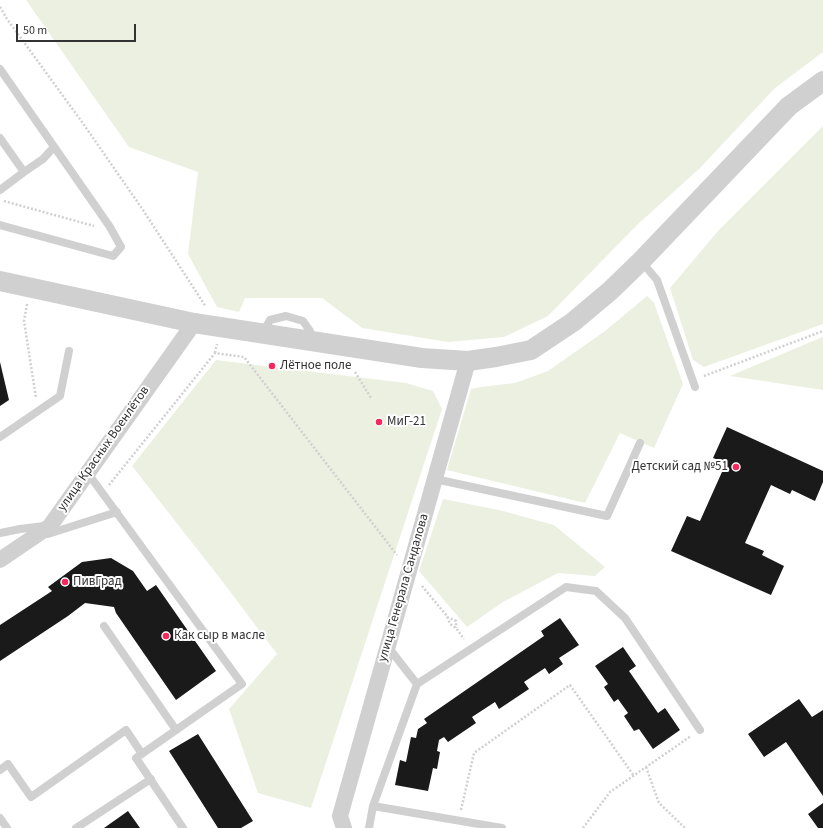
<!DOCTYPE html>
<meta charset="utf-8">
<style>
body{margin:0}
#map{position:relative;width:823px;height:828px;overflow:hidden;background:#fff;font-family:"Source Sans 3",sans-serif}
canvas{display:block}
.scale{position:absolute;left:16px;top:24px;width:120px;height:18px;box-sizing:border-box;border:2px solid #333;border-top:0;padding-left:5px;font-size:12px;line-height:14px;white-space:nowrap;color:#333;-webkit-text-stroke:3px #fff;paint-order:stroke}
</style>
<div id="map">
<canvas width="823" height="828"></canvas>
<div class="scale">50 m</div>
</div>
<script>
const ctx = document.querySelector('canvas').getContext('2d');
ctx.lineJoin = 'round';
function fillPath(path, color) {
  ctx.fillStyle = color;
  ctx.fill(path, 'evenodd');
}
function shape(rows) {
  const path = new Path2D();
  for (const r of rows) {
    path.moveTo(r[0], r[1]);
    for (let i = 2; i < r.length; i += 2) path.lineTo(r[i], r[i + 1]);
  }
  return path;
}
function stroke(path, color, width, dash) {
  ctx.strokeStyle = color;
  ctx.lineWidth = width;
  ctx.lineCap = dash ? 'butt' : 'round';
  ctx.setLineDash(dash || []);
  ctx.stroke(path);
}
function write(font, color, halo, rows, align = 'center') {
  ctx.font = font + ' "Source Sans 3",sans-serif';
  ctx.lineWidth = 4;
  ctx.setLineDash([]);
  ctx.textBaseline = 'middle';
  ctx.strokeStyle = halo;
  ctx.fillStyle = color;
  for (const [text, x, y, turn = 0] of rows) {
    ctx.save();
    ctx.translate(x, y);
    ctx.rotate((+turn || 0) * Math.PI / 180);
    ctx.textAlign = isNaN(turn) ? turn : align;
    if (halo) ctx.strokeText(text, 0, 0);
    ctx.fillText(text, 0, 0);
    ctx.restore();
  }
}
fillPath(shape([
 [26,0,823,0,823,52,775,88,700,168,637,225,548,316,504,337,448,342,362,328,322,298,245,298,239,312,217,307,188,254,198,172,129,147],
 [823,126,823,324,704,367,693,360,670,288,718,231],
 [647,296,654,303,683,384,654,448,620,433,585,503,447,470,471,389,481,387,515,383,548,371,605,331],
 [823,337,823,390,730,376,820,338],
 [216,360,406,383,433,391,442,409,311,808,258,793,229,709,277,654,226,586,132,466],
 [443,499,499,510,554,525,605,567,595,576,558,573,503,602,467,627,419,571]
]), '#ecf0e0');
fillPath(shape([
 [0,362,9,400,0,406],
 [727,427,823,471,823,482,815,501,792,490,790,494,771,485,745,543,764,551,762,555,784,566,771,595,671,551,687,516,700,521,726,463,713,458],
 [111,558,133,571,147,591,156,585,216,671,176,700,116,613,114,607,85,603,68,616,0,661,0,625,52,591,48,587,82,562],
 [560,618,579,645,559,658,563,664,549,674,545,668,524,682,529,689,499,709,495,702,472,717,476,723,448,742,444,737,439,740,437,751,440,752,437,769,433,768,428,791,395,785,400,760,406,762,411,737,416,738,418,729,427,723,424,719,544,636,541,631],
 [623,647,636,666,629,671,658,713,665,708,680,730,653,749,639,729,634,731,624,716,628,713,618,699,614,702,604,687,608,684,595,666],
 [799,699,812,717,823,710,823,796,786,742,764,757,748,734],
 [198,734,253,821,241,828,218,828,169,751],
 [823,803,823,828,818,828,808,814],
 [128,811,140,828,104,828]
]), '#1a1a1a');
stroke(shape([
 [0,7,7,19,82,122,143,210,206,307],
 [4,201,94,226],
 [27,304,24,321,36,398],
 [215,353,217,344],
 [355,372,371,398],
 [704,376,823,331],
 [109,485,215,353,244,357,397,555],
 [422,586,447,616,450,624,456,628,464,639],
 [447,617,456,621,456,628],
 [646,767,659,803,685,828],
 [461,810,474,753,570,685,634,776],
 [583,828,610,792,691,736]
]), '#d0d0d0', 2.5, [2, 2]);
stroke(shape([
 [0,69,110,227,121,247,113,256,0,225],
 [0,138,24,172,0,190],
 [24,172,43,159,54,147],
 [641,261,657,280,695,387],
 [263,333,270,320,286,316,303,321,310,331,312,340],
 [0,437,60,396,69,351],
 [87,472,242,684,136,758,183,828],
 [435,479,607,516,640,443],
 [0,533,20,529,44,526],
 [48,534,117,512],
 [104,626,176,730],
 [388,647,417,684],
 [0,770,8,764,31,797,126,730,142,754],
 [373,806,417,684,566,587,596,591,625,618,700,730],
 [0,818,7,828],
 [76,828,151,779],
 [369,828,373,806,502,828]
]), '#d0d0d0', 8);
stroke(shape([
 [0,560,50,526,194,323],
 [344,828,340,816,468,361]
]), '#d0d0d0', 16);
stroke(shape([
 [0,281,194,323,422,358,468,361,496,357,531,350,573,322,610,291,641,261,789,106,823,81]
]), '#d0d0d0', 20);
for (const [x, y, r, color] of [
 [272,366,4,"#f7285e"],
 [379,422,4,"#f7285e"],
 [736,467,4,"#f7285e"],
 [65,582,4,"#f7285e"],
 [166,636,4,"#f7285e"]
]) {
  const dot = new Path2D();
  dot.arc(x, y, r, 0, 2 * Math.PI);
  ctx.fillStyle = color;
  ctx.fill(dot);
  stroke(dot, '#fff', 1.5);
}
write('13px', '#333', '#fff', [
 ["Лётное поле",280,366],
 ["МиГ-21",387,422],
 ["Детский сад №51",728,467,"right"],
 ["ПивГрад",73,582],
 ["Как сыр в масле",174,636]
], 'left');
write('13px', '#333', '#fff', [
 ["улица Красных Военлётов",104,449,-55],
 ["улица Генерала Сандалова",404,588,-74]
]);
</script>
